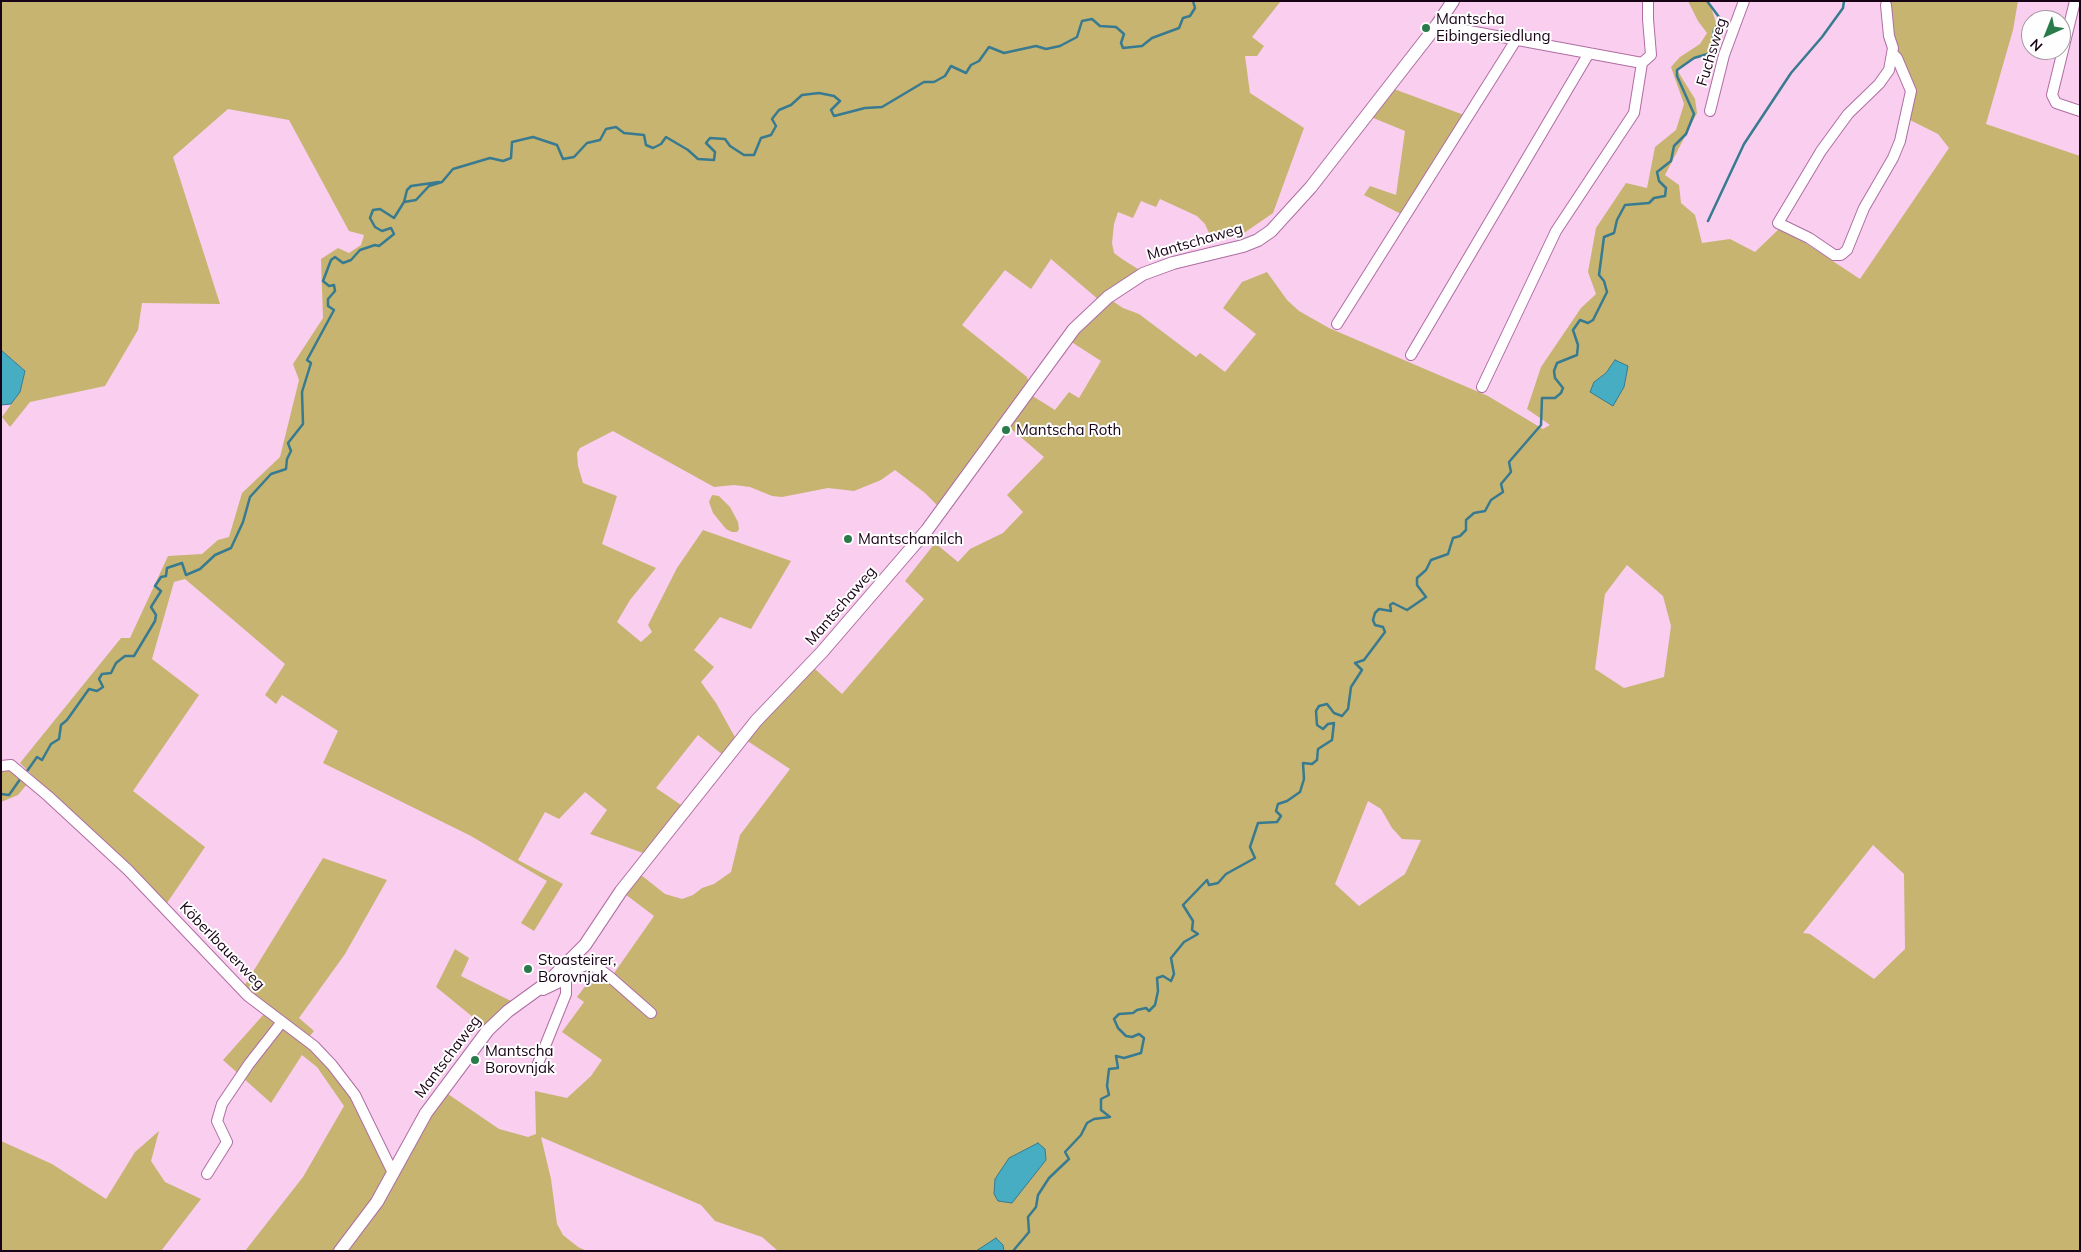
<!DOCTYPE html>
<meta charset="utf-8">
<style>
body{margin:0}
#map{position:relative;width:2081px;height:1252px;overflow:hidden;background:#f9ceef;font-family:Mulish,sans-serif}
canvas{display:block}
.frame{position:absolute;inset:0;border:2px solid #180215;pointer-events:none}
.north{position:absolute;left:2021px;top:10px;width:50px;height:50px;box-sizing:border-box;background:#fefefe;border:1px solid #a299a1;border-radius:50%;rotate:224deg;font-size:14px;font-weight:700;line-height:20px;text-align:center;color:#180215}
.north::after{content:'';display:block;margin:auto;width:18px;height:22px;background:#2a7b4c;clip-path:polygon(50% 0,100% 100%,50% 72%,0 100%)}
</style>
<div id="map">
<canvas width="2081" height="1252"></canvas>
<div class="frame"></div>
<div class="north">N</div>
</div>
<script>
const ctx = document.querySelector('canvas').getContext('2d');
ctx.lineJoin = 'round';
function fillPath(path, color) {
  ctx.fillStyle = color;
  ctx.fill(path, 'evenodd');
}
function shape(rows) {
  const path = new Path2D();
  for (const r of rows) {
    path.moveTo(r[0], r[1]);
    for (let i = 2; i < r.length; i += 2) path.lineTo(r[i], r[i + 1]);
  }
  return path;
}
function stroke(path, color, width, dash) {
  ctx.strokeStyle = color;
  ctx.lineWidth = width;
  ctx.lineCap = dash ? 'butt' : 'round';
  ctx.setLineDash(dash || []);
  ctx.stroke(path);
}
function write(font, color, halo, rows, align = 'center') {
  ctx.font = font + ' Mulish,sans-serif';
  ctx.lineWidth = 4;
  ctx.setLineDash([]);
  ctx.textBaseline = 'middle';
  ctx.strokeStyle = halo;
  ctx.fillStyle = color;
  for (const [text, x, y, turn = 0] of rows) {
    ctx.save();
    ctx.translate(x, y);
    ctx.rotate((+turn || 0) * Math.PI / 180);
    ctx.textAlign = isNaN(turn) ? turn : align;
    if (halo) ctx.strokeText(text, 0, 0);
    ctx.fillText(text, 0, 0);
    ctx.restore();
  }
}
fillPath(shape([
 [1,1,1281,1,1252,37,1264,46,1257,56,1245,56,1250,93,1304,128,1273,213,1244,233,1213,242,1205,224,1197,216,1160,199,1156,207,1141,201,1133,218,1118,212,1114,224,1112,243,1114,253,1122,259,1141,271,1099,300,1051,259,1031,289,1005,270,962,325,1027,377,1029,383,939,507,925,493,895,470,881,480,854,491,828,488,782,497,772,496,750,487,734,485,714,487,613,431,580,448,577,453,578,466,583,483,617,496,602,544,656,568,630,600,617,622,641,642,652,632,648,625,677,568,703,530,791,561,751,629,720,617,694,650,714,667,701,682,716,703,736,739,723,755,698,735,656,788,684,807,646,854,590,834,607,810,585,792,559,819,545,812,518,860,563,884,534,931,521,923,547,881,471,836,323,763,338,731,282,695,276,704,265,695,285,664,185,579,174,582,152,659,199,695,133,791,205,847,167,903,94,836,20,763,121,638,130,638,168,556,202,554,218,540,229,537,242,493,280,457,299,380,293,364,323,318,321,259,338,248,349,253,361,245,364,235,349,231,289,120,228,109,173,157,220,304,142,303,138,330,105,386,30,402,10,427,2,417,20,392,25,371,1,350],
 [1688,1,1709,1,1721,38,1706,55,1688,61,1677,70,1695,99,1697,113,1665,175,1679,185,1681,203,1695,215,1702,243,1730,239,1755,252,1781,227,1860,279,1949,148,1938,134,1908,119,1913,95,1899,56,1888,10,1890,1,2018,1,2013,30,1986,124,2080,156,2080,1251,778,1251,762,1237,715,1221,701,1205,541,1137,551,1179,557,1224,563,1235,578,1247,587,1251,346,1251,445,1092,499,1129,528,1137,536,1134,535,1091,567,1098,591,1076,602,1060,562,1032,584,1002,577,997,596,972,610,979,654,916,625,894,641,875,665,894,682,899,693,895,702,888,714,884,731,872,740,835,790,769,746,740,814,668,842,694,924,599,905,581,935,543,958,562,970,549,1003,533,1023,512,1007,495,1044,457,1009,427,1031,395,1055,410,1069,392,1079,398,1101,361,1070,341,1111,300,1123,308,1139,314,1196,357,1200,353,1225,372,1256,334,1223,308,1242,282,1267,272,1287,300,1299,311,1329,328,1488,396,1543,429,1550,425,1527,409,1541,367,1581,308,1596,294,1588,272,1596,228,1626,183,1647,188,1655,147,1676,130,1684,104,1671,67,1680,57,1700,44,1707,33,1698,21],
 [1615,360,1613,405,1594,382,1606,373],
 [1627,565,1663,596,1671,626,1664,677,1624,688,1595,669,1605,594],
 [1368,801,1381,809,1392,828,1402,839,1421,840,1405,874,1359,906,1335,884],
 [1873,845,1904,874,1905,949,1874,979,1810,934,1803,933],
 [1394,89,1464,115,1401,214,1364,195,1370,186,1396,195,1405,131,1371,117],
 [712,495,719,496,730,507,738,522,739,529,737,532,732,532,726,529,713,513,709,502],
 [1,769,9,769,28,783,18,795,1,802],
 [323,858,387,880,345,954,299,1018,314,1031,309,1037,243,988],
 [455,949,469,958,461,976,513,1002,485,1027,436,987],
 [264,1014,303,1040,343,1081,388,1171,371,1203,336,1251,245,1251,303,1177,344,1106,317,1067,302,1055,271,1103,223,1060],
 [159,1131,151,1161,165,1182,201,1199,161,1251,1,1251,1,1141,52,1164,106,1199,135,1152]
]), '#c7b471');
const water = shape([
 [1,350,25,371,20,392,11,404,1,405,1,350],
 [1615,360,1628,366,1624,387,1613,406,1590,392,1594,382,1606,373,1615,360],
 [1038,1143,1045,1149,1046,1160,1012,1203,998,1201,994,1194,995,1179,1009,1158,1038,1143],
 [996,1238,1003,1245,1004,1251,976,1251,996,1238]
]);
fillPath(water, '#46adc3');
stroke(water, '#387a8f', 1);
stroke(shape([
 [404,202,407,190,411,186,439,182],
 [1708,221,1744,144,1791,73,1822,37,1843,8,1844,1],
 [25,774,37,757,42,760,51,744,59,739,61,725,67,720,89,689,97,691,103,687,99,679,102,674,111,673,116,663,125,656,134,656,155,621,156,615,151,607,161,591,155,586,161,577,166,576,167,568,182,563,186,575,200,569,215,555,231,548,243,522,250,497,271,474,286,469,287,459,291,451,288,443,303,424,302,392,311,363,307,360,334,310,328,306,328,299,335,291,334,285,329,286,323,281,331,260,335,257,343,263,351,260,360,250,375,245,379,246,394,234,391,228,382,231,375,227,370,218,373,210,380,209,394,218,404,202,416,200,429,186,442,182,453,169,490,158,503,161,511,158,512,142,533,137,557,145,563,159,574,157,587,143,600,140,606,129,616,127,624,133,644,135,646,145,653,148,661,144,666,137,688,150,698,159,714,160,715,152,706,143,710,138,725,139,730,146,744,155,754,155,761,138,771,135,776,126,772,119,779,110,791,105,802,95,819,93,834,96,840,101,831,110,834,116,865,108,882,107,924,82,934,82,945,76,951,66,966,73,971,65,979,61,989,47,1004,53,1036,46,1046,49,1060,46,1077,37,1082,21,1092,19,1100,26,1116,27,1124,34,1121,43,1123,48,1142,46,1152,38,1179,28,1183,18,1190,16,1195,8,1193,1],
 [1,794,9,795,21,778],
 [1013,1251,1029,1232,1028,1217,1036,1207,1038,1195,1049,1178,1069,1159,1065,1152,1081,1135,1087,1123,1094,1119,1110,1117,1101,1110,1101,1099,1109,1095,1107,1086,1109,1069,1118,1068,1116,1056,1124,1058,1141,1053,1144,1038,1139,1034,1132,1037,1126,1036,1118,1028,1114,1019,1119,1014,1133,1013,1137,1010,1146,1008,1149,1011,1155,1005,1158,991,1157,978,1163,976,1171,981,1174,974,1171,958,1184,942,1198,934,1192,930,1193,921,1183,905,1207,880,1209,885,1218,883,1226,874,1255,858,1250,847,1258,823,1277,822,1281,816,1276,811,1278,804,1287,801,1300,792,1304,779,1303,763,1312,764,1317,760,1318,749,1332,740,1334,723,1328,724,1323,729,1317,725,1316,711,1319,706,1327,704,1334,713,1342,716,1348,709,1351,687,1362,670,1355,663,1364,660,1385,632,1383,627,1375,625,1373,620,1375,613,1379,609,1391,611,1390,605,1393,603,1407,610,1426,597,1417,585,1417,578,1426,570,1431,560,1448,554,1453,538,1460,536,1466,530,1466,520,1474,513,1485,511,1491,500,1503,492,1501,484,1511,472,1509,462,1541,425,1542,398,1555,398,1561,393,1563,388,1555,378,1554,371,1557,363,1577,355,1578,345,1573,330,1580,320,1588,323,1593,320,1607,292,1604,281,1599,275,1604,237,1614,233,1617,220,1625,205,1649,203,1654,198,1665,196,1666,188,1659,181,1657,172,1671,161,1674,146,1686,134,1694,114,1677,76,1677,70,1694,58,1711,53,1714,30,1719,23,1719,17,1707,1]
]), '#387a8f', 2.5);
const minor = shape([
 [2075,1,2052,95,2056,103,2080,111],
 [1886,5,1889,36,1893,48,1889,70,1879,84,1848,114,1821,151,1778,223,1809,238,1834,255,1841,255,1847,250,1864,208,1893,158,1900,141,1911,91,1897,58,1893,54],
 [1437,25,1642,63,1651,55,1648,19,1648,1],
 [1710,111,1724,55,1744,1],
 [1337,324,1516,40],
 [1411,355,1589,53],
 [1482,387,1556,231,1634,113,1642,63],
 [1,766,11,765,48,796,128,870,248,996,314,1046,332,1065,355,1095,393,1173],
 [543,990,566,979,577,969,586,965,598,968,610,977,651,1013],
 [537,1066,566,994,566,979],
 [207,1174,227,1142,217,1121,222,1104,249,1064,281,1023]
]);
const tertiary = shape([
 [340,1251,377,1202,426,1113,488,1030,508,1011,548,982,585,945,621,891,756,721,822,652,927,530,1074,329,1108,297,1143,274,1173,263,1243,246,1258,240,1271,231,1311,187,1437,25,1453,1]
]);
stroke(minor, '#af6da2', 12);
stroke(tertiary, '#af6da2', 14);
stroke(minor, '#fff', 10);
stroke(tertiary, '#fff', 12);
for (const [x, y, r, color] of [
 [1426,28,5,"#2a7b4c"],
 [1006,430,5,"#2a7b4c"],
 [848,539,5,"#2a7b4c"],
 [528,969,5,"#2a7b4c"],
 [475,1060,5,"#2a7b4c"]
]) {
  const dot = new Path2D();
  dot.arc(x, y, r, 0, 2 * Math.PI);
  ctx.fillStyle = color;
  ctx.fill(dot);
  stroke(dot, '#fefefe', 2);
}
write('15px', '#180215', '#fefefe', [
 ["Mantscha",1436,19],
 ["Eibingersiedlung",1436,36],
 ["Mantscha Roth",1016,430],
 ["Mantschamilch",858,539],
 ["Stoasteirer,",538,960],
 ["Borovnjak",538,977],
 ["Mantscha",485,1051],
 ["Borovnjak",485,1068]
], 'left');
write('15px', '#180215', '#fefefe', [
 ["Fuchsweg",1712,52,-73],
 ["Mantschaweg",1195,242,-16],
 ["Mantschaweg",841,606,-49],
 ["Köberlbauerweg",222,946,46],
 ["Mantschaweg",448,1057,-53]
]);
</script>
